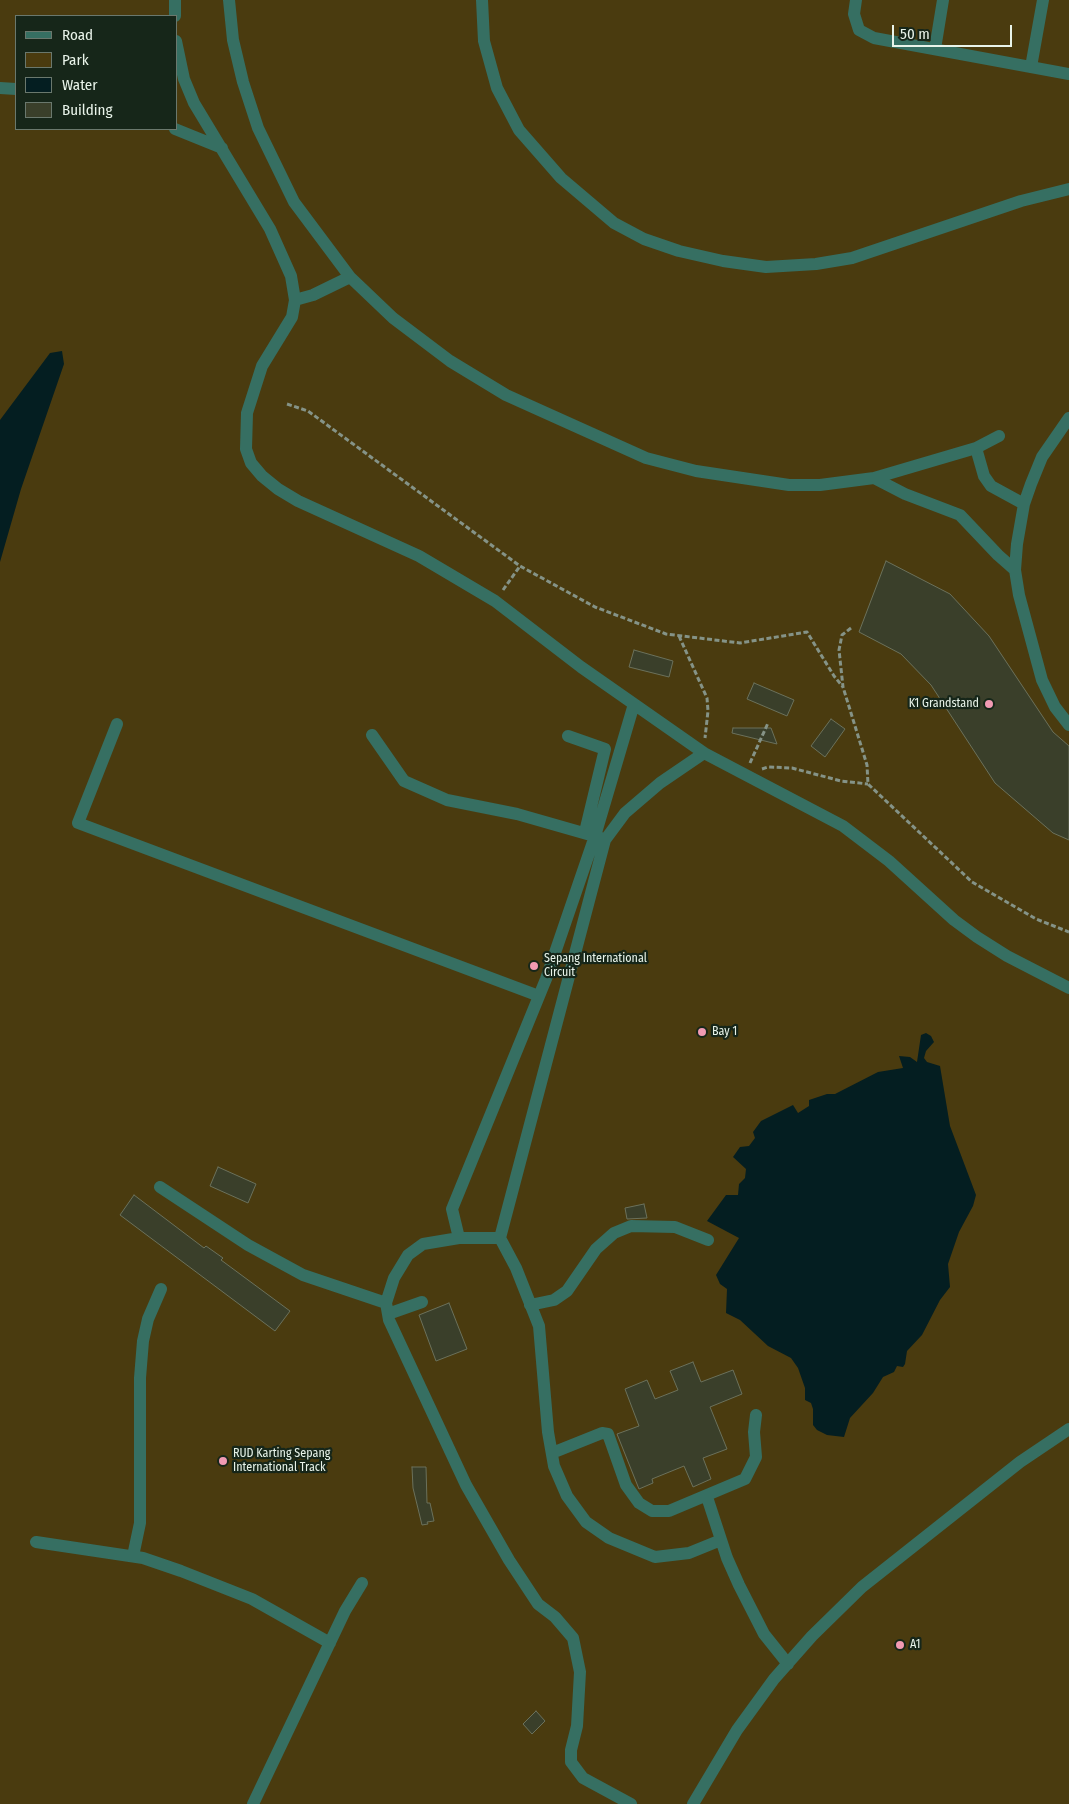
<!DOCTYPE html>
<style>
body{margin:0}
#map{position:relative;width:1069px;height:1804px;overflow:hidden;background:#203022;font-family:"Fira Sans Condensed",sans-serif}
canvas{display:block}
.legend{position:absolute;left:15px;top:15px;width:162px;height:115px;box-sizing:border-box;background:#162619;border:1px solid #6a786d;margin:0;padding:6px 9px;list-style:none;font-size:15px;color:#e9f4ea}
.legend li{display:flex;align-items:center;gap:10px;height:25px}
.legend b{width:25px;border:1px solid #6a786d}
.scale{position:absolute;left:892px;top:25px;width:120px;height:22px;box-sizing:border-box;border:2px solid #e9f4ea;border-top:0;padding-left:6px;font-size:15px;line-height:18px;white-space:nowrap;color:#e9f4ea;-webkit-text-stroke:4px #162619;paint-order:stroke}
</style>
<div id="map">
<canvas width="1069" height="1804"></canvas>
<ul class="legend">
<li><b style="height:6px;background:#366f62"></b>Road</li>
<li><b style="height:14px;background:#4a3b0f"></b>Park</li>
<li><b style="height:14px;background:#041e21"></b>Water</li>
<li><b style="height:14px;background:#3a3f2a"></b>Building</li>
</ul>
<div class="scale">50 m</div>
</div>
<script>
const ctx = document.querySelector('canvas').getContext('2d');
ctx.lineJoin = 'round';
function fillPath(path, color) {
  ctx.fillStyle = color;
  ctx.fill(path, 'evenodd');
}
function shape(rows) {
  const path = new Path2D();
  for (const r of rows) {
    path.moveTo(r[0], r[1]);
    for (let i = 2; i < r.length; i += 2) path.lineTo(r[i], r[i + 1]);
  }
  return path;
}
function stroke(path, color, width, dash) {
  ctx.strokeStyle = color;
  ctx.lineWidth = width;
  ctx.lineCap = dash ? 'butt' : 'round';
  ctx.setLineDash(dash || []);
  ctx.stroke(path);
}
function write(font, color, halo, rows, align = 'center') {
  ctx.font = font + ' "Fira Sans Condensed",sans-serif';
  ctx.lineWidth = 4.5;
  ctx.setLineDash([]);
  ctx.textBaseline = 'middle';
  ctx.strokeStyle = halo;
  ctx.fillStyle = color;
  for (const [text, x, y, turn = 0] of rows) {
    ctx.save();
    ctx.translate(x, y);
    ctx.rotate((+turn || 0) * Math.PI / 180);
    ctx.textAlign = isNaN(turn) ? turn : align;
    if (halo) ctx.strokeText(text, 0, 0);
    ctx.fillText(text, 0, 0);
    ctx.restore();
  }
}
fillPath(shape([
 [0,0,1069,0,1069,1804,0,1804],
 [16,16,176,16,176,129,16,129]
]), '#4a3b0f');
fillPath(shape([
 [62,351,64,364,21,489,0,562,0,420,50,353],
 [926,1033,931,1036,934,1042,926,1051,924,1058,927,1062,940,1066,950,1126,976,1195,973,1206,959,1232,948,1264,950,1287,940,1300,922,1335,907,1351,905,1364,903,1367,897,1366,894,1372,883,1377,873,1393,850,1418,844,1437,827,1435,817,1430,813,1425,813,1409,811,1403,805,1400,805,1388,798,1368,791,1358,768,1346,740,1320,726,1313,727,1289,720,1284,716,1275,739,1238,707,1221,726,1195,738,1195,739,1184,745,1178,746,1169,733,1157,740,1147,749,1146,755,1138,753,1132,761,1121,793,1105,798,1113,809,1106,809,1100,827,1094,835,1094,878,1072,903,1068,899,1056,910,1057,917,1062,921,1035]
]), '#041e21');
const building = shape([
 [886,561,950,594,989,636,1053,732,1069,746,1069,840,1053,833,995,783,931,685,901,654,859,632,886,561],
 [634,650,673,661,669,677,629,667,634,650],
 [754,683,794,700,787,716,747,699,754,683],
 [831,719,845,729,825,757,811,746,831,719],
 [733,728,771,728,777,744,732,733,733,728],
 [218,1167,256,1184,248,1203,210,1186,218,1167],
 [134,1195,204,1248,206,1246,223,1258,221,1260,290,1311,275,1331,120,1215,134,1195],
 [644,1204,647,1218,627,1219,625,1208,644,1204],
 [449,1303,467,1349,436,1361,419,1315,449,1303],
 [693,1362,701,1382,733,1370,742,1394,710,1407,727,1449,703,1458,711,1479,693,1487,684,1466,652,1479,653,1483,639,1489,617,1434,639,1426,625,1389,647,1380,655,1399,678,1390,670,1371,693,1362],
 [412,1467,426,1467,427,1503,430,1503,434,1521,427,1522,428,1524,422,1525,413,1488,412,1467],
 [536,1711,545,1721,532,1734,523,1724,536,1711]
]);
fillPath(building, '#3a3f2a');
stroke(building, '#6b715b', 1);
stroke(shape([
 [287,404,308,411,520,566,595,607,666,634,740,643,807,632,834,676,843,687],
 [503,590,520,566],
 [851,628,842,635,839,650,843,687,867,765,868,784,972,882,1036,919,1069,932],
 [679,636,707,698,708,711,705,738],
 [750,763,768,723],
 [762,769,768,767,792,768,841,781,868,784]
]), '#859387', 3, [5, 2.5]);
stroke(shape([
 [175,0,175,16],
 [229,0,233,40,243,82,258,128,294,202,350,277,393,318,450,361,506,395,646,458,696,471,789,485,820,485,874,478,976,448,999,436],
 [482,0,484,41,497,88,519,130,561,178,614,223,644,239,679,251,723,261,766,267,816,264,852,258,1021,201,1069,189],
 [856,0,854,14,859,30,874,38,1069,74],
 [176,41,184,79,194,103,270,229,291,276,295,300,292,317,262,366,247,413,246,449,251,463,262,476,278,489,298,501,419,556,495,601,581,667,704,753,843,826,889,861,954,920,977,937,1007,956,1069,988],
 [935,49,943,0],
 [1031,67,1043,0],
 [0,88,16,89],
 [175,129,222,148],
 [295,300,313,295,350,277],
 [1069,418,1042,457,1031,484,1024,504,1017,544,1015,570,1019,595,1042,680,1055,707,1069,725],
 [976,448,984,476,991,486,1024,504],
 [874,478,905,494,960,515,998,555,1015,570],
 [117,724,78,823,539,996],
 [372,735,404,781,447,800,517,814,601,838],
 [568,736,605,749,585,832],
 [160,1187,248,1245,303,1275,386,1303],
 [459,1238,452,1209,546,979,595,836,634,704],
 [500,1238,516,1268,539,1326,548,1432,554,1466,567,1496,586,1522,609,1538,655,1557,689,1553,721,1540],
 [530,1305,554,1300,567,1291,596,1249,614,1233,631,1226,675,1227,708,1240],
 [388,1314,422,1302],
 [552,1453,602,1433,608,1434,626,1485,639,1503,652,1511,669,1511,745,1479,756,1457,754,1432,756,1415],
 [707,1497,727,1558,739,1585,764,1634,788,1664],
 [36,1542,143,1558,181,1571,252,1599,330,1643],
 [133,1556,140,1523,140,1378,143,1341,148,1319,161,1289],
 [253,1804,345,1611,362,1583],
 [631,1804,583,1778,571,1762,571,1750,577,1726,580,1672,573,1638,555,1617,538,1604,509,1560,466,1485,389,1320,386,1303,394,1278,408,1255,423,1244,459,1238,500,1238,605,840,625,813,660,783,704,753],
 [693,1804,737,1730,774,1679,812,1636,862,1587,1020,1462,1069,1429]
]), '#366f62', 12);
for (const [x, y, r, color] of [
 [989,704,5,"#f19ab3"],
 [534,966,5,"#f19ab3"],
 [702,1032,5,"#f19ab3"],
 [223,1461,5,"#f19ab3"],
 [900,1645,5,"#f19ab3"]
]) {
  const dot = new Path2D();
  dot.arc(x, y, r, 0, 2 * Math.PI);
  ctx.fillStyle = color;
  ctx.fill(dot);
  stroke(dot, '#162619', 2);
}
write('12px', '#e9f4ea', '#162619', [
 ["K1 Grandstand",979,704,"right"],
 ["Sepang International",544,959],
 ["Circuit",544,973],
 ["Bay 1",712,1032],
 ["RUD Karting Sepang",233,1454],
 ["International Track",233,1468],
 ["A1",910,1645]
], 'left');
</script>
